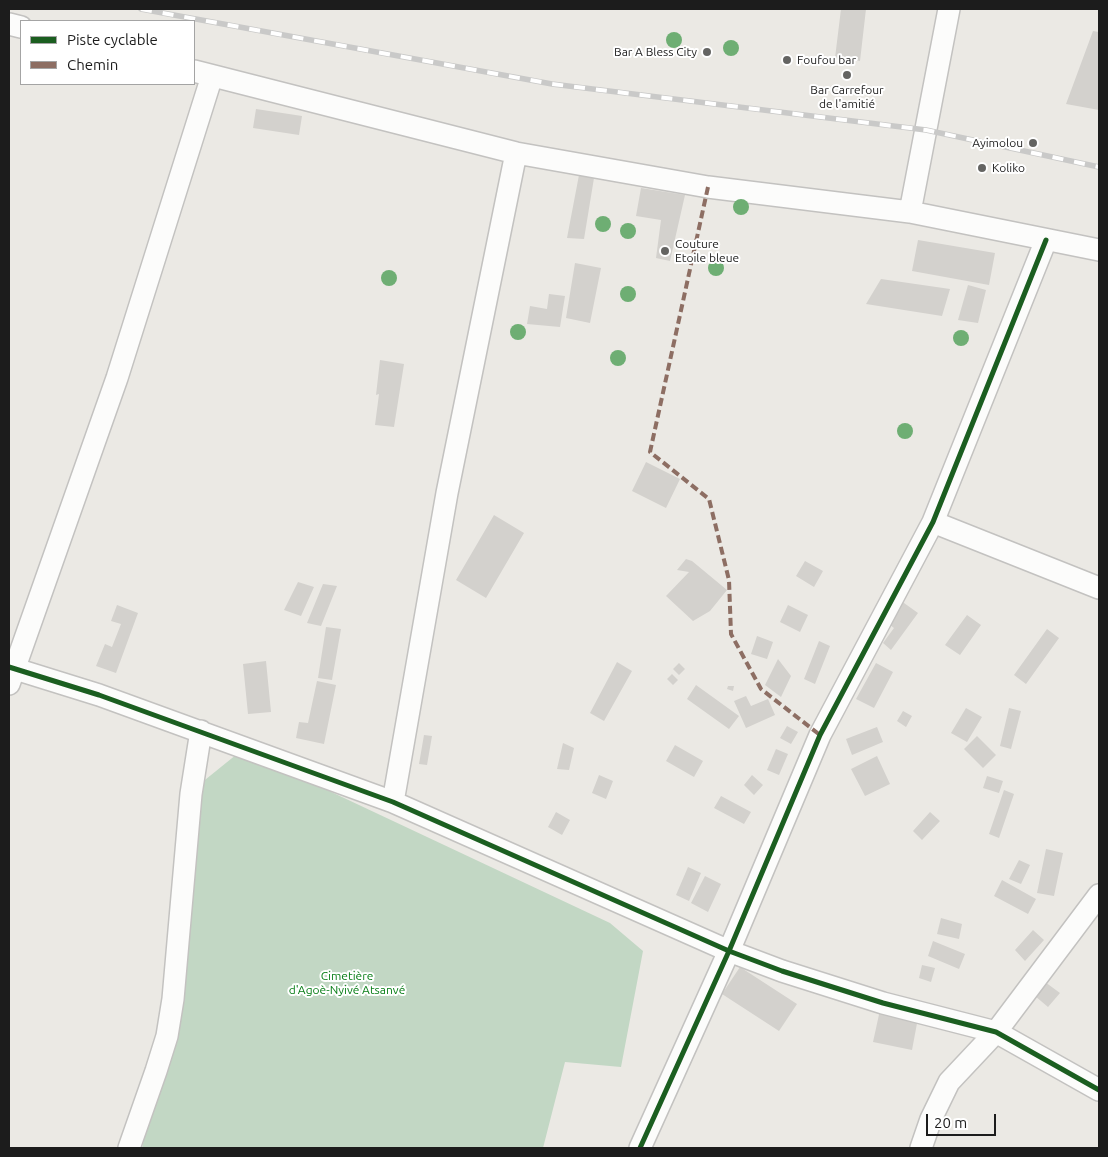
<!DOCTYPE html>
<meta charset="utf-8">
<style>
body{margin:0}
#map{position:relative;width:1108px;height:1157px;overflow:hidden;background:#ebe9e4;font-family:Ubuntu,sans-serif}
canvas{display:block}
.frame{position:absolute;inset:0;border:10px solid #1c1c1c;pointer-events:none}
.legend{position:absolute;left:20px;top:20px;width:175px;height:65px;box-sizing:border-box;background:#fff;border:1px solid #a4a4a4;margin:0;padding:6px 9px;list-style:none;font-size:15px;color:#1c1c1c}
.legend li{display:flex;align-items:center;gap:10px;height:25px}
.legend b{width:25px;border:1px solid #a4a4a4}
.scale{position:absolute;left:926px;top:1114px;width:70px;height:22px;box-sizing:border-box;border:2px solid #1c1c1c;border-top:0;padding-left:6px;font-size:15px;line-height:18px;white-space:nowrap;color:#1c1c1c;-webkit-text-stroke:4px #fff;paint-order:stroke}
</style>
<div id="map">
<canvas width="1108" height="1157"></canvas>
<div class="frame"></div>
<ul class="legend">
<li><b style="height:6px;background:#1b5e20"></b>Piste cyclable</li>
<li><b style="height:6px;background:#8d6e63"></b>Chemin</li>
</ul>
<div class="scale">20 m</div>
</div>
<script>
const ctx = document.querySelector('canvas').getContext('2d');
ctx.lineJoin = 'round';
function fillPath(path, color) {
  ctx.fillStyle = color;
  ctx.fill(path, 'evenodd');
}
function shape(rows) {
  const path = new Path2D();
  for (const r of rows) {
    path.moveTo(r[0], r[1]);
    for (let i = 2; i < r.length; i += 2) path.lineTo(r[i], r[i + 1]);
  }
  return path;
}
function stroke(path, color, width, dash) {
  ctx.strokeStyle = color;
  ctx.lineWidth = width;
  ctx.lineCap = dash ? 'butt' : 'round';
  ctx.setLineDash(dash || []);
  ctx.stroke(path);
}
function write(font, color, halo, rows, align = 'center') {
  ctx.font = font + ' Ubuntu,sans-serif';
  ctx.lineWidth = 4;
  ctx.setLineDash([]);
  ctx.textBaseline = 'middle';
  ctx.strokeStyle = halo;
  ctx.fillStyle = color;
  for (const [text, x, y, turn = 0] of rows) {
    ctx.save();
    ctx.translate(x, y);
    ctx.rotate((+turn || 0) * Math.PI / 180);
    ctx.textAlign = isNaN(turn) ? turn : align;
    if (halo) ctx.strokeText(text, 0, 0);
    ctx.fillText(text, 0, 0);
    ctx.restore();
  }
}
fillPath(shape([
 [242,750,610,923,643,951,621,1067,565,1062,543,1148,142,1148,179,994,195,788]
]), '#c2d7c4');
fillPath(shape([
 [841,9,866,9,860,61,835,58],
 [1093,31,1099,32,1099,110,1066,104],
 [256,109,302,116,299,135,253,128],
 [579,175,594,178,584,239,567,238],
 [641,188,685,195,670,261,656,258,661,220,636,216],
 [918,240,995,253,989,285,912,271],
 [575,263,601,268,590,323,566,318],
 [881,279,950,289,942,316,866,304],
 [968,285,986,290,978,323,958,320],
 [549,294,565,296,560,327,527,324,530,306,547,309],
 [380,360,404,364,394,427,375,425,379,394,376,395],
 [646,462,680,479,666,508,632,491],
 [494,515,524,533,486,598,456,580],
 [686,559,692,561,727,590,710,611,693,621,666,596,689,572,677,570],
 [805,561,823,571,814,587,796,576],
 [298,582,314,587,301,616,284,610],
 [323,584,337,586,321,626,307,623],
 [897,598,918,613,891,650,883,643,894,628,882,619],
 [117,605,138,613,116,673,96,666,105,644,112,647,121,624,111,621],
 [788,605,808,615,800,632,780,622],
 [967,615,981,625,960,655,945,645],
 [326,627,341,629,332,680,318,678],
 [1047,629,1059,638,1026,684,1014,675],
 [757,636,773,642,767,659,751,654],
 [819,641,830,646,815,684,804,679],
 [778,659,791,676,781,697,765,685],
 [266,661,271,712,248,714,243,664],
 [617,662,632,671,604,721,590,713],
 [679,663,685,669,679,675,673,669],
 [876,663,893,672,874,708,856,699],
 [672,674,678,680,673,685,667,679],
 [317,681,336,685,324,744,296,738,299,722,308,723],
 [696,685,739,716,729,729,687,699],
 [728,686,734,686,733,691,727,689],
 [746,696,751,706,768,699,775,715,746,728,734,701],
 [966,708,982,717,967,742,951,733],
 [1009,708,1021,711,1011,749,1000,746],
 [903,711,912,716,906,727,897,721],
 [787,726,798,732,791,744,780,738],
 [877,727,883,742,852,755,846,739],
 [424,735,432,736,427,765,419,764],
 [977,736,996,755,983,768,964,749],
 [563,743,574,748,569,770,557,769],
 [675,745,703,761,694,777,666,761],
 [776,749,788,754,779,775,767,770],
 [877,756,890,784,865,796,851,769],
 [599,775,613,781,606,799,592,793],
 [752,775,763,785,754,795,744,785],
 [987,776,1003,781,999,793,983,788],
 [1004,790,1014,794,999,838,989,834],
 [721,796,751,812,744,824,714,808],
 [556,812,570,820,562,835,548,827],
 [930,812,940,821,922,840,913,831],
 [1046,849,1063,853,1054,896,1037,893],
 [1019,860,1030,865,1021,884,1009,879],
 [688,867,701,873,689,901,676,895],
 [705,876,721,884,708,912,691,903],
 [1002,880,1036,899,1028,914,994,896],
 [941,918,962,924,959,939,937,934],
 [1033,930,1044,940,1025,961,1015,950],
 [933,941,965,954,959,969,928,956],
 [922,965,935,968,931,982,919,978],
 [740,967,797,1004,779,1031,722,994],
 [1045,982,1060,993,1048,1007,1035,996],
 [880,1010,918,1018,912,1050,873,1042]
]), '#d3d1cd');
const street = shape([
 [9,24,21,27],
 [194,71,516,153,708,187,910,212,1099,250],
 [910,212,949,9],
 [933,522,1099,588],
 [9,667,99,695,393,802,729,951,782,971,883,1003,996,1032,1099,1090],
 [9,684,117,378,212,76],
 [393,802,447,493,516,153],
 [129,1148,156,1071,167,1036,173,999,191,794,201,731],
 [640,1148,729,951,820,735,933,522,1046,240],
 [921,1148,931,1119,949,1082,996,1032,1099,895]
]);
stroke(street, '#c3c2c0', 24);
stroke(street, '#fcfcfb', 21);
const rail = shape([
 [141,9,552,84,926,130,1099,167]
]);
stroke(rail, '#c9c9c8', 5.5);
stroke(rail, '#fff', 4, [11]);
stroke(shape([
 [708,187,650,452,709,499,729,580,731,634,761,689,820,735]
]), '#8d6e63', 4, [8, 4]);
stroke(shape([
 [9,667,99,695,393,802,729,951,782,971,883,1003,996,1032,1099,1090],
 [640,1148,729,951,820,735,933,522,1046,240]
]), '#1b5e20', 5);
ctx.fillStyle = '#6eae73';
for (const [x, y] of [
 [674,40],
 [731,48],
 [741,207],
 [603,224],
 [628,231],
 [716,268],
 [389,278],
 [628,294],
 [518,332],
 [961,338],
 [618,358],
 [905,431]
]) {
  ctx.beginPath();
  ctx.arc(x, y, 8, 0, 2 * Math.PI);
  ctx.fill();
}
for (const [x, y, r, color] of [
 [707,52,5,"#646462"],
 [787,60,5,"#646462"],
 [847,75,5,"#646462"],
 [1033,143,5,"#646462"],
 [982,168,5,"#646462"],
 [665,251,5,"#646462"]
]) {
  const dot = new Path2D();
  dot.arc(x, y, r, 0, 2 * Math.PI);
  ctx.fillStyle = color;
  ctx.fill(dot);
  stroke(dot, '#fff', 2);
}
write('12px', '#1c1c1c', '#fff', [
 ["Bar A Bless City",697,52,"right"],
 ["Foufou bar",797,60],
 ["Bar Carrefour",847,90,"center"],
 ["de l'amitié",847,104,"center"],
 ["Ayimolou",1023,143,"right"],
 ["Koliko",992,168],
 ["Couture",675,244],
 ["Etoile bleue",675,258]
], 'left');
write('12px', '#077d16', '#fff', [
 ["Cimetière",347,976],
 ["d'Agoè-Nyivé Atsanvé",347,990]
]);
</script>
